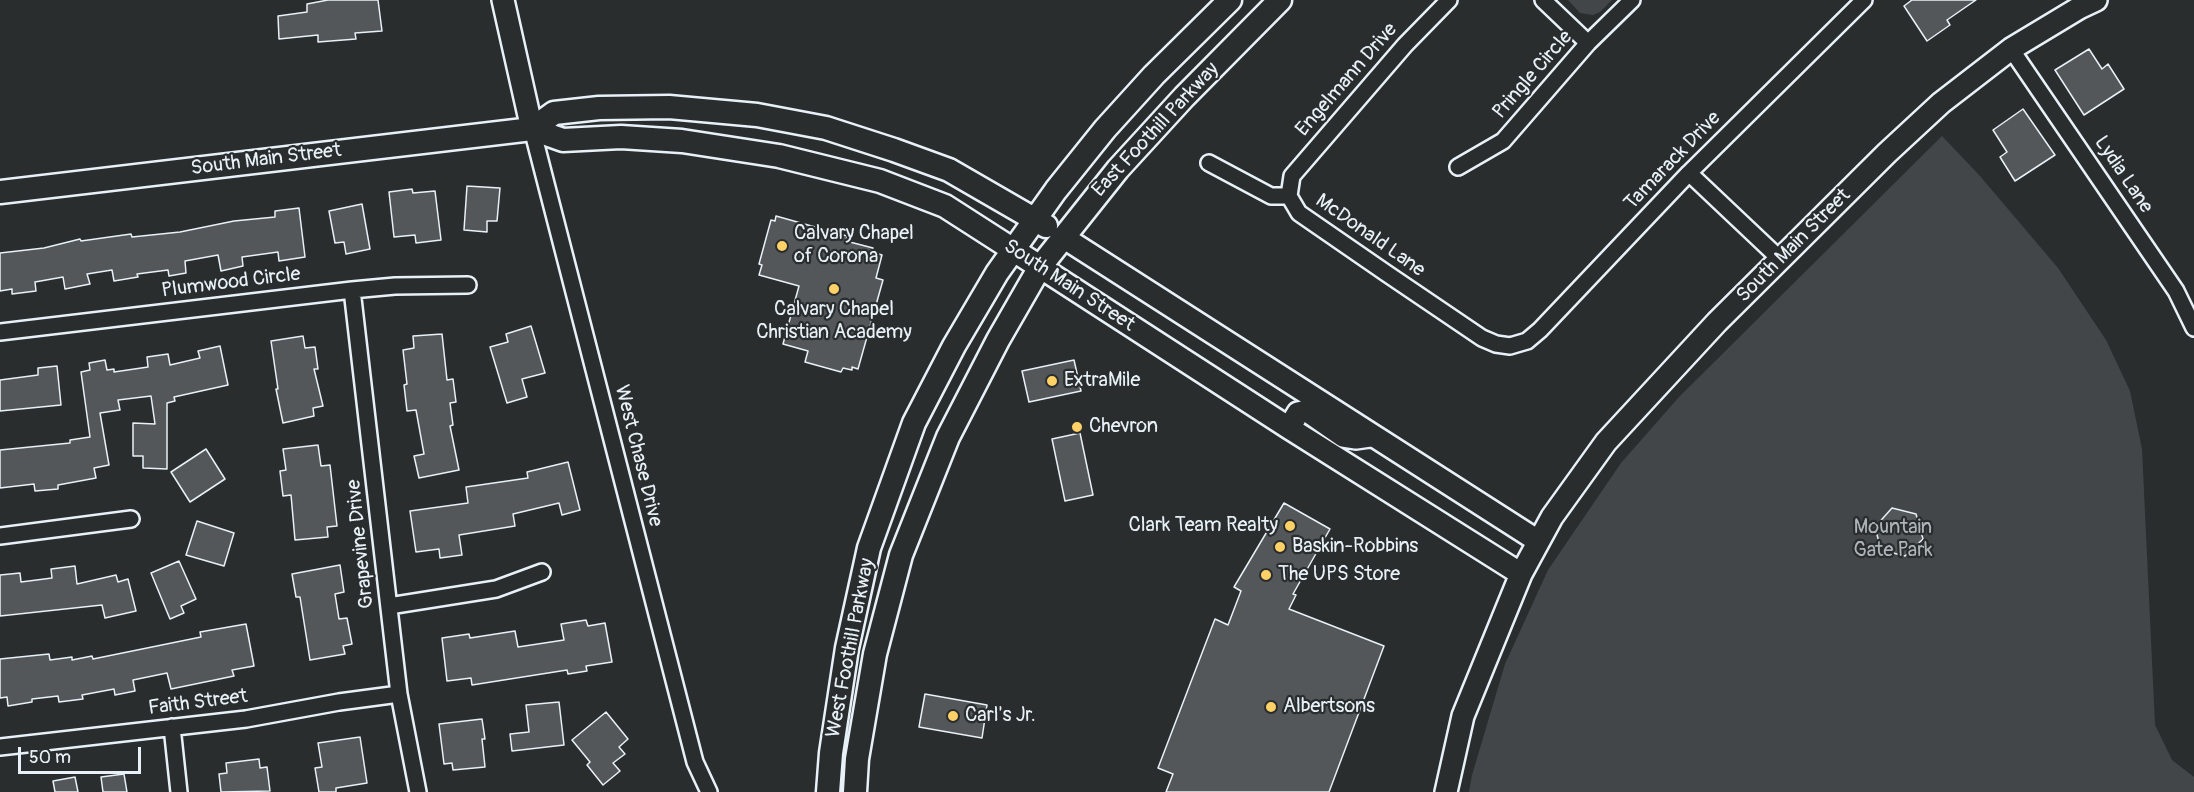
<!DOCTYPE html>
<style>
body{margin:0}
#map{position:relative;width:2194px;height:792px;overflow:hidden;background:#2a2d2e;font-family:Pangolin,sans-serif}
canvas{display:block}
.scale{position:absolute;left:18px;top:747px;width:123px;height:27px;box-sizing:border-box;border:3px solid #e8f1f8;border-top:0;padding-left:8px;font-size:18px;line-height:21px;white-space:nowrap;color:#e8f1f8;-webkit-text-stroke:4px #2a2d2e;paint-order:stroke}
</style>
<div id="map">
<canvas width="2194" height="792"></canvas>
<div class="scale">50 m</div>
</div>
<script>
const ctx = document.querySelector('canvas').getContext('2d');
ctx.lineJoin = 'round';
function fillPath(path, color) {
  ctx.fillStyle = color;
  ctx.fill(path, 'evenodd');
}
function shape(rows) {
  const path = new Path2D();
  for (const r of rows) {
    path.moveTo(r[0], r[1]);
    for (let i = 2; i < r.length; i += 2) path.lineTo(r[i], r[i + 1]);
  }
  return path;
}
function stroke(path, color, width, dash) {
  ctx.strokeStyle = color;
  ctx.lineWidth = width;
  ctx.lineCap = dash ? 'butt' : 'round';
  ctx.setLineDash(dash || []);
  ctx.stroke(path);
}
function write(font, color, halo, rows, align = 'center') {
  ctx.font = font + ' Pangolin,sans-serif';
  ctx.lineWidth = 4.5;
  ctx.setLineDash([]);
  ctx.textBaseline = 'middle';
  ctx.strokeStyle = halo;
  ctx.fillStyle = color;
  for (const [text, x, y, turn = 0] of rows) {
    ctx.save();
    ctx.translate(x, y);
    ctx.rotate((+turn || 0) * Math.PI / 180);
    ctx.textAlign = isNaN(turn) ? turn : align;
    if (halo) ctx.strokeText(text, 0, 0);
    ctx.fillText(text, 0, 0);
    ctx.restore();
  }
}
fillPath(shape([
 [1568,0,1612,0,1600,12,1593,15,1580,13],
 [1942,136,1980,176,2058,268,2106,340,2130,391,2142,449,2155,725,2172,760,2194,777,2194,792,1469,792,1472,775,1505,664,1548,570,1621,463,1679,397]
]), '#424648');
const building = shape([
 [328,0,378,0,382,31,355,33,356,39,318,42,318,35,279,39,278,16,307,12,307,4,328,0],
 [1912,0,1976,0,1947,20,1950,25,1927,41,1904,6,1912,0],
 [2089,49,2102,69,2108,64,2124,89,2084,115,2055,70,2089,49],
 [2023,109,2055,155,2015,181,2000,157,2007,152,1993,130,2023,109],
 [467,186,500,188,497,221,487,221,487,232,464,230,467,186],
 [412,189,413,193,435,191,441,240,416,243,415,235,394,237,389,192,412,189],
 [362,204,370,249,346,254,344,242,335,243,329,211,362,204],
 [299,208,305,257,279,261,278,252,242,257,243,266,221,271,218,255,185,261,186,273,169,276,168,270,137,274,138,277,114,281,112,270,87,274,90,284,65,289,63,277,35,282,36,291,12,294,12,289,0,291,0,253,44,248,80,239,81,241,131,234,132,237,180,232,234,221,275,217,275,211,299,208],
 [776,216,847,236,846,241,873,248,872,252,882,255,876,278,883,280,858,369,852,367,852,370,843,368,841,372,805,362,808,351,783,344,799,286,759,275,762,265,759,264,771,220,775,221,776,216],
 [531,326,545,373,522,379,527,397,507,403,490,347,508,342,506,334,531,326],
 [442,334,447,380,453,379,456,402,450,403,453,425,450,426,459,470,419,478,414,456,424,454,416,410,407,411,404,385,407,384,403,350,414,348,413,336,442,334],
 [303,336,305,348,315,347,318,369,314,369,323,406,313,408,314,416,283,423,276,389,278,389,271,341,303,336],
 [220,346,228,385,174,397,175,401,167,403,167,469,143,468,143,456,133,456,133,423,155,424,151,396,118,400,120,410,100,413,109,465,94,468,96,478,58,485,58,489,35,491,34,484,0,488,0,450,70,443,70,440,90,437,81,372,90,370,89,363,105,360,107,370,114,369,114,372,148,367,147,357,168,354,170,365,200,358,198,351,220,346],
 [1074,360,1081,391,1029,402,1022,371,1074,360],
 [57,366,61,405,0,411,0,380,38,375,38,368,57,366],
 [1080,433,1093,495,1065,501,1052,439,1080,433],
 [318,445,321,466,330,465,337,526,327,527,328,537,295,540,291,495,283,496,280,471,286,470,283,449,318,445],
 [206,449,225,479,190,502,171,472,206,449],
 [568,462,580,510,562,515,559,503,513,514,515,526,459,535,462,555,440,558,439,549,416,552,410,511,468,503,466,487,528,478,527,472,568,462],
 [1284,503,1330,529,1293,594,1296,595,1289,609,1384,646,1329,792,1166,792,1173,774,1158,768,1215,619,1228,625,1241,591,1234,587,1284,503],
 [1892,508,1916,514,1923,539,1905,556,1881,550,1875,527,1892,508],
 [197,521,234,533,224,566,186,555,197,521],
 [179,561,196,599,181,606,184,613,170,619,151,573,179,561],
 [340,565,344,592,335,594,339,619,347,618,352,644,343,646,345,654,310,660,300,597,296,597,292,574,340,565],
 [75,566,77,584,116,575,118,582,128,579,136,611,105,618,102,605,0,616,0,575,20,573,21,582,52,578,51,569,75,566],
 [586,620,588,626,605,623,612,662,586,666,587,671,568,674,567,670,472,685,471,678,447,681,442,638,469,634,470,638,515,631,518,647,564,640,561,624,586,620],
 [246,624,254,666,232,670,234,676,171,689,167,673,133,680,135,691,115,695,114,689,82,695,83,699,59,702,58,696,32,699,32,702,8,706,7,697,0,698,0,659,49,654,50,660,72,657,72,660,92,656,93,659,201,637,200,632,246,624],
 [925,694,987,705,982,738,919,727,925,694],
 [559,702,564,745,512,751,510,734,529,732,526,705,559,702],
 [606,712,628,739,619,747,625,754,613,763,620,771,603,785,587,765,590,762,572,740,606,712],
 [482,719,485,739,482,739,485,767,453,770,452,763,444,764,439,724,482,719],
 [360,737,367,783,336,788,336,792,319,792,315,768,322,767,318,743,360,737],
 [259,759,260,768,267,767,270,791,221,792,219,774,227,773,226,763,259,759],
 [124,774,127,792,103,792,101,777,124,774],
 [75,777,78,792,55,792,53,781,75,777]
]);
fillPath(building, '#535759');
stroke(building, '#e8f1f8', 1.5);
const street = shape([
 [1543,0,1588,43],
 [2011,49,2176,291,2194,328],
 [532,129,695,762,709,792],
 [1209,163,1271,196,1289,196,1299,213,1386,273,1482,338,1496,344,1510,346,1527,341,1540,330,1689,173,1864,0],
 [1458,167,1503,141,1588,43,1632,0],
 [1689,173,1781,260],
 [1289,196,1292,176,1405,45,1449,0],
 [352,290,399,694,418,792],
 [0,332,352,290,395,286,468,285],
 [0,536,131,519],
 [389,606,496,589,542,572],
 [172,727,179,792],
 [0,747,246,719,339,702,399,694]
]);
const secondary = shape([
 [503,0,532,129],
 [1063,237,1538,541],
 [1040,267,1289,428,1521,574],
 [1289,428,1298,413,1307,411,1343,436,1356,438,1370,436],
 [1446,792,1463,716,1521,574,1552,517,1606,442,1717,322,1887,153,1941,103,2011,49,2079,8,2096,0]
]);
const primary = shape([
 [532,129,554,113,599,108,669,107,757,115,826,128,894,150,949,170,1046,226],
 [0,192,532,129,563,140,621,137,682,141,779,156,880,181,945,206,1040,267],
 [828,792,831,753,847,648,869,548,914,423,954,346,997,273,1056,190,1105,129,1154,75,1230,0],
 [855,792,857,759,875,654,901,555,948,437,998,340,1040,267,1118,169,1184,97,1280,0]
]);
stroke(street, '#e8f1f8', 20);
stroke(secondary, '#e8f1f8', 26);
stroke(primary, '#e8f1f8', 27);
stroke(street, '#2a2d2e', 15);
stroke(secondary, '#2a2d2e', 21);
stroke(primary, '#2a2d2e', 22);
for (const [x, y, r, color] of [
 [782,246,6,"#ffd166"],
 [834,289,6,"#ffd166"],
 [1052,381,6,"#ffd166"],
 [1077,427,6,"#ffd166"],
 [1290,526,6,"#ffd166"],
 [1280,547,6,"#ffd166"],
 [1266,575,6,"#ffd166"],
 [1271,707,6,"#ffd166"],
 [953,716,6,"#ffd166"]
]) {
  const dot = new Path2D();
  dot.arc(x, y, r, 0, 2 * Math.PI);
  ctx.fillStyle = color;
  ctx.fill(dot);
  stroke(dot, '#2a2d2e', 2);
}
write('20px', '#e8f1f8', '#2a2d2e', [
 ["Pringle Circle",1533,75,-49],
 ["Engelmann Drive",1347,80,-49],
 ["East Foothill Parkway",1156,130,-47],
 ["South Main Street",266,160,-7],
 ["Tamarack Drive",1673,161,-46],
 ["Lydia Lane",2123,175,56],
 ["McDonald Lane",1370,236,35],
 ["South Main Street",1794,246,-45],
 ["Plumwood Circle",231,283,-7],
 ["South Main Street",1069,286,33],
 ["West Chase Drive",638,456,76],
 ["Grapevine Drive",361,544,-96],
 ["West Foothill Parkway",851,648,-79],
 ["Faith Street",198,703,-7]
]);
write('20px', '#e8f1f8', '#2a2d2e', [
 ["Calvary Chapel",794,234],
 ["of Corona",794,257],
 ["Calvary Chapel",834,310,"center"],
 ["Christian Academy",834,333,"center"],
 ["ExtraMile",1064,381],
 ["Chevron",1089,427],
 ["Clark Team Realty",1278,526,"right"],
 ["Baskin-Robbins",1292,547],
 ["The UPS Store",1278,575],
 ["Albertsons",1283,707],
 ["Carl's Jr.",965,716]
], 'left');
write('20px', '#aeb5ba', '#2a2d2e', [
 ["Mountain",1893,528],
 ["Gate Park",1893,551]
]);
</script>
